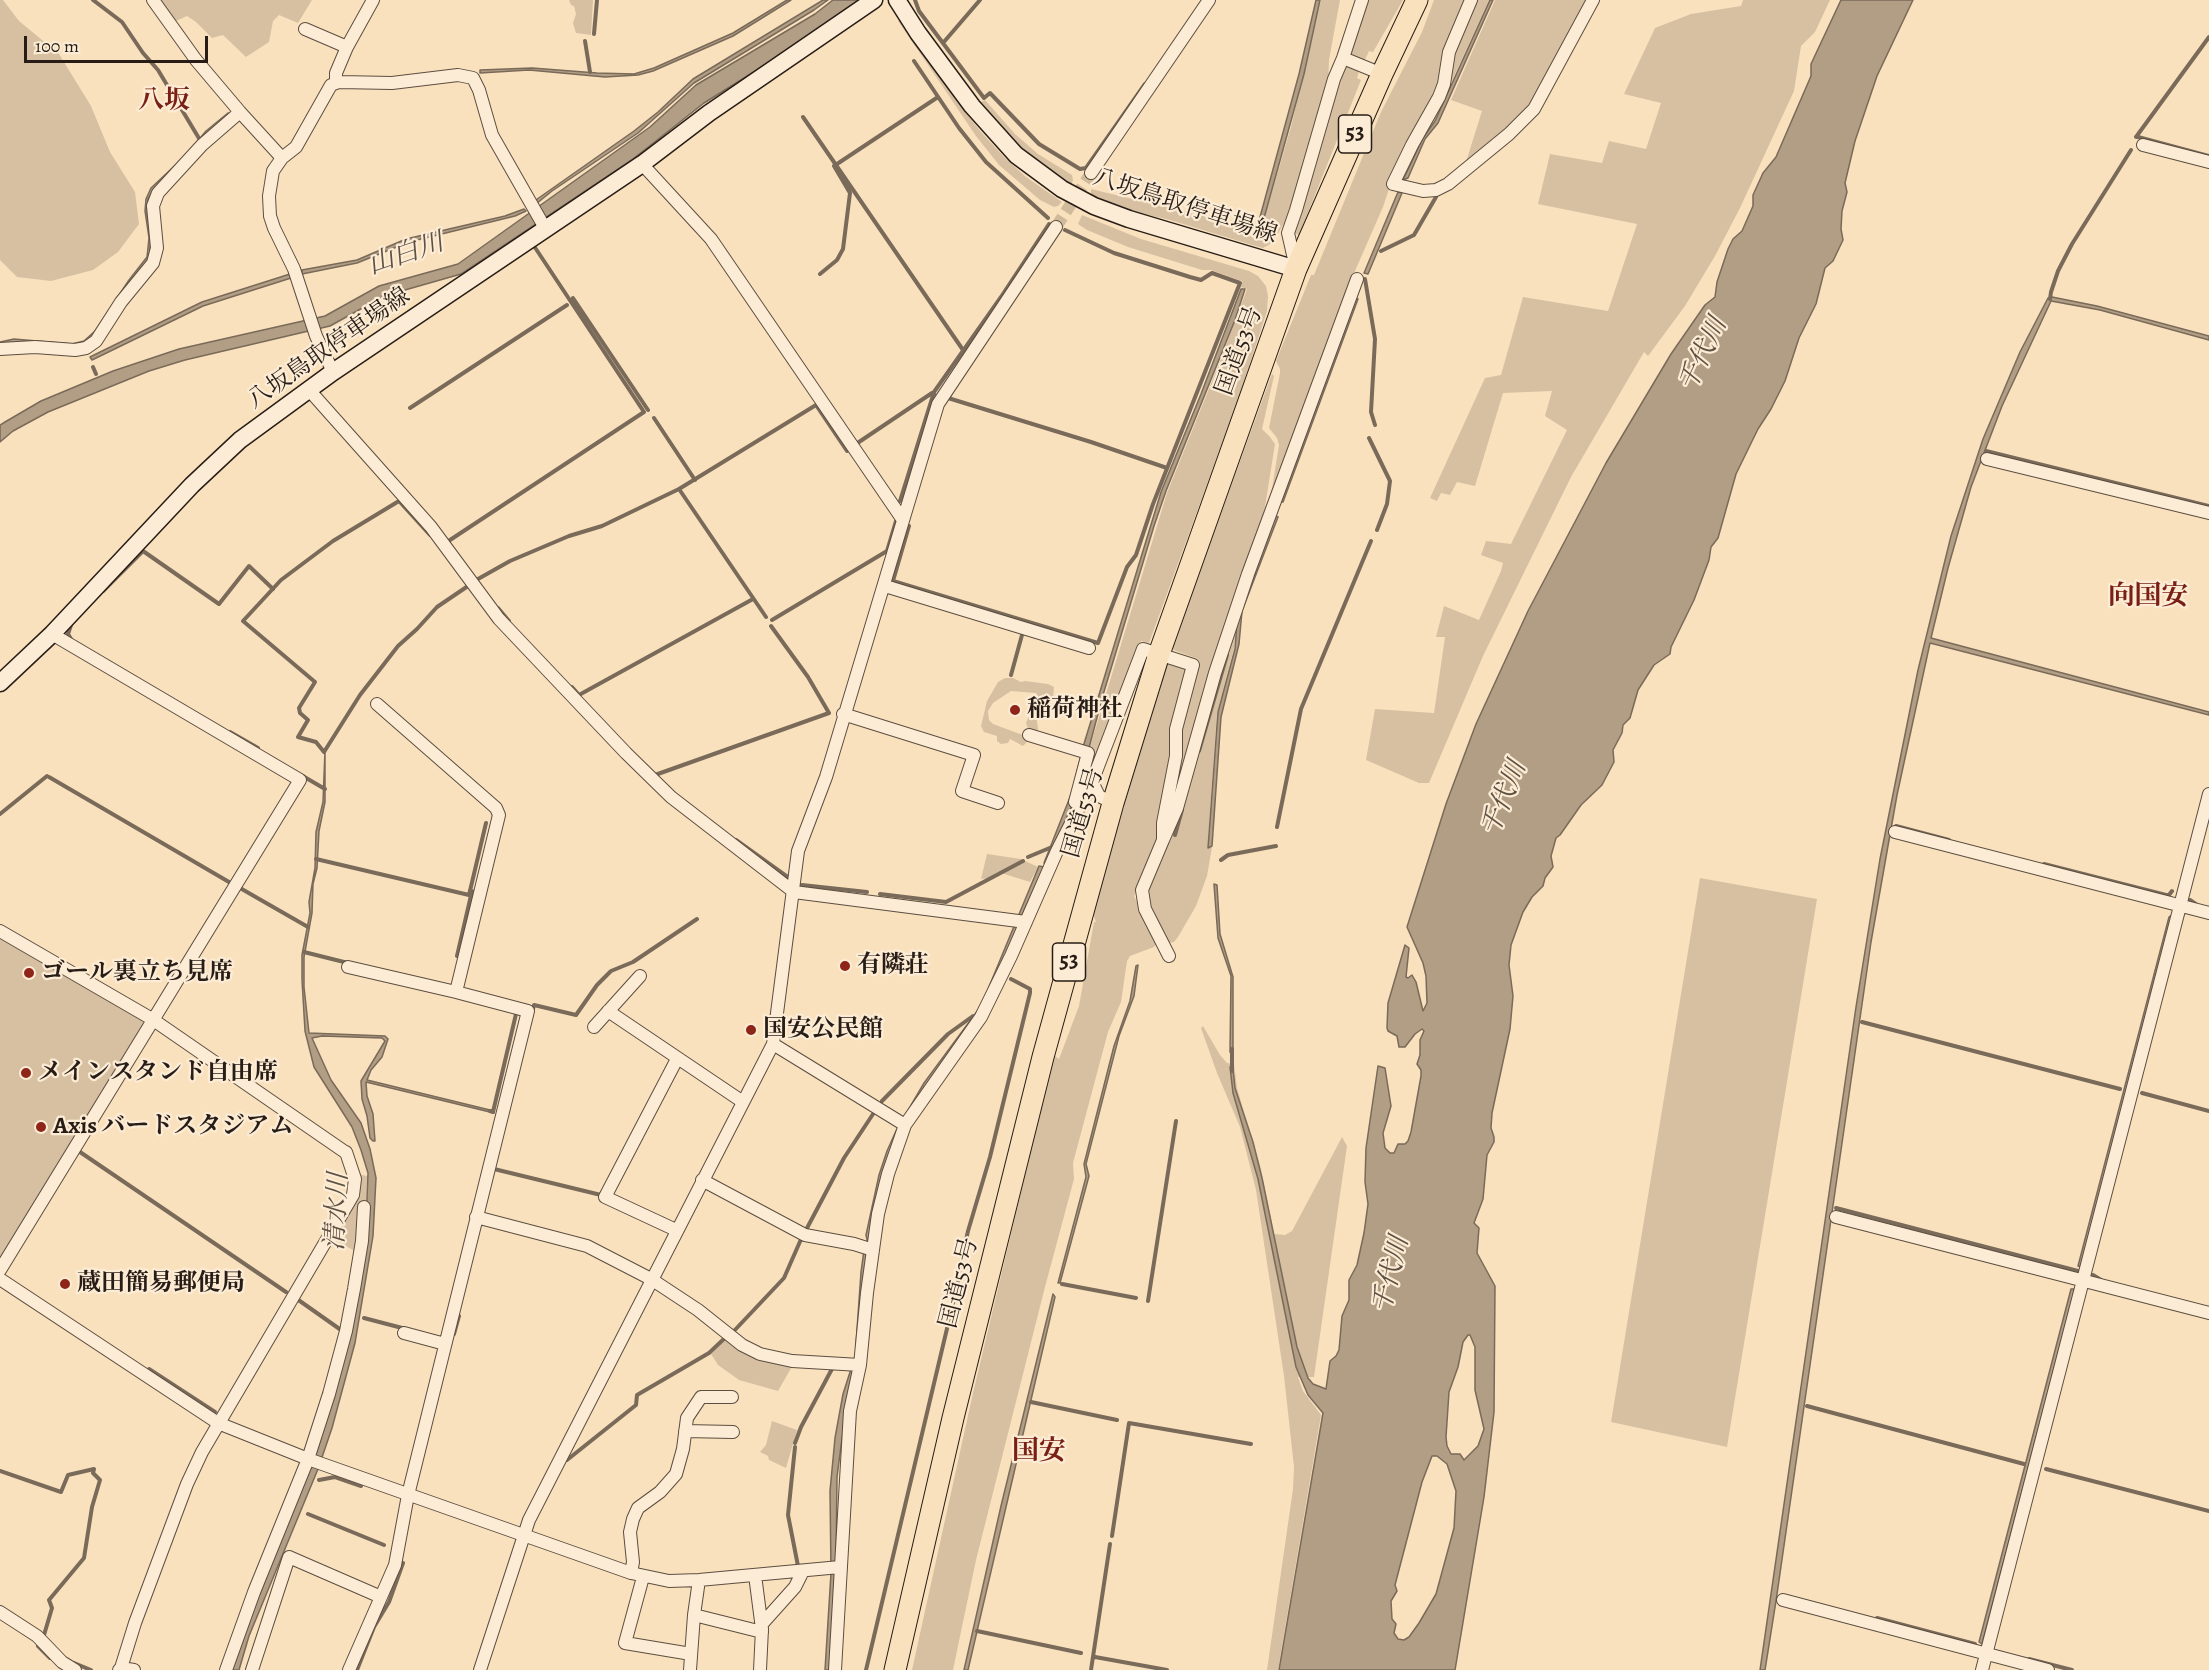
<!DOCTYPE html>
<meta charset="utf-8">
<style>
body{margin:0}
#map{position:relative;width:2209px;height:1670px;overflow:hidden;background:#fae1be;font-family:Alegreya,serif}
canvas{display:block}
.scale{position:absolute;left:24px;top:36px;width:184px;height:27px;box-sizing:border-box;border:3px solid #271d16;border-top:0;padding-left:8px;font-size:18px;line-height:21px;white-space:nowrap;color:#271d16;-webkit-text-stroke:4px #fcecd5;paint-order:stroke}
</style>
<div id="map">
<canvas width="2209" height="1670"></canvas>
<div class="scale">100 m</div>
</div>
<script>
const ctx = document.querySelector('canvas').getContext('2d');
ctx.lineJoin = 'round';
function fillPath(path, color) {
  ctx.fillStyle = color;
  ctx.fill(path, 'evenodd');
}
function shape(rows) {
  const path = new Path2D();
  for (const r of rows) {
    path.moveTo(r[0], r[1]);
    for (let i = 2; i < r.length; i += 2) path.lineTo(r[i], r[i + 1]);
  }
  return path;
}
function stroke(path, color, width, dash) {
  ctx.strokeStyle = color;
  ctx.lineWidth = width;
  ctx.lineCap = dash ? 'butt' : 'round';
  ctx.setLineDash(dash || []);
  ctx.stroke(path);
}
function write(font, color, halo, rows, align = 'center') {
  ctx.font = font + ' Alegreya,"Noto Serif JP",serif';
  ctx.lineWidth = 4.5;
  ctx.setLineDash([]);
  ctx.textBaseline = 'middle';
  ctx.strokeStyle = halo;
  ctx.fillStyle = color;
  for (const [text, x, y, turn = 0] of rows) {
    ctx.save();
    ctx.translate(x, y);
    ctx.rotate((+turn || 0) * Math.PI / 180);
    ctx.textAlign = isNaN(turn) ? turn : align;
    if (halo) ctx.strokeText(text, 0, 0);
    ctx.fillText(text, 0, 0);
    ctx.restore();
  }
}
fillPath(shape([
 [0,0,3,0,19,21,59,54,91,106,110,152,135,192,139,224,118,252,93,270,51,281,17,277,0,260],
 [158,0,312,0,298,23,279,15,273,21,269,42,246,57,223,35,212,38,196,22,187,16,174,22],
 [569,0,593,0,591,35,576,33,573,23,576,14,574,6,571,5],
 [1321,0,1340,0,1329,60,1328,84,1293,209,1272,243,1263,248,1252,245,1170,220,1091,201,1091,189,1261,230,1291,127],
 [1368,0,1403,0,1373,52,1369,51,1364,62,1348,55],
 [1434,0,1467,0,1443,79,1396,168,1383,207,1355,271,1271,495,1279,445,1277,438,1269,428,1280,373,1280,369,1276,361,1311,275,1314,275,1381,112,1422,32],
 [1473,0,1489,0,1434,120,1420,140,1400,183,1409,158,1452,62],
 [1495,0,1587,0,1529,109,1465,165,1482,111,1451,100],
 [1743,0,1830,0,1815,32,1801,46,1794,91,1740,208,1715,256,1685,306,1648,356,1644,352,1571,477,1483,656,1429,783,1419,783,1366,760,1375,709,1434,713,1445,637,1436,637,1444,606,1479,620,1501,571,1503,563,1481,555,1486,541,1511,544,1567,430,1545,416,1552,391,1503,393,1475,486,1457,482,1450,495,1441,493,1437,501,1430,498,1485,378,1501,375,1523,297,1608,311,1637,224,1538,204,1550,154,1602,163,1609,141,1646,149,1661,103,1624,94,1655,28,1691,14,1741,6],
 [900,20,957,102,981,132,1006,159,1026,177,1062,202,1058,206,1054,207,1040,200,999,165,976,136,924,59,898,21],
 [1345,64,1360,68,1357,78,1361,80,1299,235,1293,233],
 [985,100,1015,134,1038,154,1072,175,1073,180,1070,188,1046,171,1010,137,981,102],
 [1082,215,1141,239,1249,271,1258,276,1266,286,1268,296,1267,311,1240,394,1149,643,1141,641,1108,733,1080,794,1089,750,1167,493,1221,359,1247,289,1241,287,1242,281,1211,270,1202,270,1128,247,1087,230,1078,224],
 [1272,374,1274,376,1262,429,1270,437,1275,444,1263,519,1169,824,1187,698,1198,659,1171,649],
 [1237,616,1234,648,1217,713,1209,825,1208,848,1212,847,1207,876,1196,906,1178,937,1174,942,1169,943,1147,906,1146,892],
 [1168,662,1184,667,1187,671,1162,817,1153,851,1134,896,1157,943,1154,947,1130,956,1127,961,1121,1002,1108,1032,1073,1163,1074,1179,1045,1287,976,1560,953,1670,912,1670,973,1393,1028,1163,1055,1056,1059,1059,1079,1006,1094,922,1096,922,1093,914,1117,829],
 [1005,678,1013,678,1021,682,1025,681,1048,684,1054,687,1053,699,1048,708,1040,716,1037,721,1038,730,1033,733,1029,731,1026,723,1029,716,1039,707,1041,701,1036,693,1011,691,993,703,988,711,989,720,993,724,1031,738,1023,746,1010,739,1008,743,1001,744,997,741,997,736,984,732,981,726,987,701,998,682],
 [987,854,1021,859,1038,867,1030,882,998,872,988,878,981,879],
 [1700,878,1817,899,1727,1447,1611,1422],
 [0,938,142,1020,144,1025,0,1259],
 [1203,1026,1220,1055,1227,1063,1234,1064,1237,1088,1261,1169,1274,1234,1285,1235,1292,1231,1342,1137,1347,1146,1314,1377,1298,1377,1303,1391,1321,1415,1278,1670,1267,1670,1293,1489,1294,1467,1284,1376,1256,1190,1240,1127,1217,1073,1201,1028],
 [357,1174,367,1176,366,1204,357,1252,338,1242,335,1247,328,1244],
 [729,1337,794,1363,778,1391,739,1380,718,1365,711,1354],
 [772,1421,797,1430,786,1468,769,1460,768,1456,760,1452,766,1445]
]), '#d6c0a1');
const water = shape([
 [787,0,791,0,733,36,653,71,638,75,605,77,529,70,480,73,480,70,532,68,597,73,634,74,654,68,733,33,787,0],
 [823,0,828,0,814,10,694,83,638,133,552,191,536,204,533,202,634,131,658,112,693,79,823,0],
 [833,0,859,0,765,65,704,103,633,159,461,274,384,296,330,326,185,360,149,371,48,412,13,431,0,442,0,425,5,422,41,401,113,371,179,349,325,316,379,286,458,264,650,127,696,85,815,14,833,0],
 [1316,0,1320,0,1304,74,1261,229,1257,228,1299,74,1316,0],
 [1490,0,1493,0,1438,123,1425,139,1408,178,1403,180,1423,138,1435,121,1490,0],
 [1841,0,1913,0,1877,76,1855,141,1845,183,1847,192,1842,211,1841,229,1843,240,1833,261,1825,268,1816,304,1799,338,1785,381,1771,409,1758,429,1736,474,1718,538,1711,547,1709,560,1694,600,1671,647,1670,654,1654,665,1638,690,1630,718,1623,725,1622,733,1613,750,1614,762,1602,785,1581,805,1560,835,1556,838,1551,856,1553,867,1545,878,1543,886,1532,897,1523,912,1511,945,1509,965,1513,996,1510,1029,1492,1113,1491,1128,1494,1137,1494,1142,1487,1155,1483,1199,1474,1223,1479,1228,1477,1253,1495,1286,1494,1412,1484,1497,1455,1670,1279,1670,1323,1413,1308,1395,1296,1367,1258,1179,1233,1093,1230,1067,1233,1069,1235,1088,1253,1142,1262,1178,1297,1347,1308,1378,1313,1384,1326,1389,1330,1361,1336,1356,1339,1350,1342,1316,1349,1300,1349,1280,1357,1265,1364,1233,1368,1204,1365,1182,1366,1148,1378,1066,1385,1068,1391,1106,1383,1133,1385,1148,1390,1153,1394,1153,1398,1144,1405,1144,1408,1141,1411,1132,1421,1076,1421,1070,1417,1064,1420,1055,1420,1040,1424,1031,1422,1029,1415,1034,1405,1047,1399,1047,1397,1036,1388,1031,1387,1028,1388,1003,1405,945,1409,948,1406,977,1408,978,1412,975,1416,982,1423,1011,1427,1003,1426,976,1423,963,1407,927,1446,804,1476,724,1528,611,1606,463,1671,354,1705,305,1715,297,1717,282,1728,249,1733,239,1742,231,1753,206,1753,195,1763,173,1776,157,1811,76,1811,64,1841,0],
 [1468,1335,1470,1335,1475,1347,1475,1390,1484,1429,1478,1446,1464,1460,1460,1454,1451,1454,1447,1446,1446,1437,1449,1392,1458,1367,1463,1342,1468,1335],
 [1432,1456,1437,1456,1447,1464,1456,1491,1454,1528,1436,1594,1419,1623,1409,1637,1404,1640,1398,1639,1394,1633,1396,1624,1392,1619,1391,1601,1397,1591,1395,1585,1422,1482,1432,1456],
 [228,113,230,115,153,190,148,199,147,213,151,237,149,260,96,333,85,343,72,346,41,342,0,344,0,342,14,339,72,344,84,341,95,331,129,280,147,257,149,238,145,211,146,199,151,188,185,156,206,131,228,113],
 [1398,192,1402,193,1368,274,1364,273,1398,192],
 [524,209,526,211,515,216,409,242,357,263,302,274,302,270,357,260,406,239,505,216,524,209],
 [290,274,291,278,203,306,92,360,90,357,202,302,290,274],
 [1241,289,1245,289,1235,320,1166,491,1154,526,1103,695,1077,793,1047,864,1044,863,1072,792,1083,747,1161,492,1201,394,1241,289],
 [1354,297,1358,299,1283,502,1278,502,1354,297],
 [2052,297,2097,306,2209,336,2209,340,2100,310,2051,301,2002,406,1971,487,1948,568,1931,638,2209,712,2209,715,1930,643,1897,795,1871,942,1776,1601,1765,1670,1760,1670,1856,1007,1880,859,1918,670,1951,536,1983,439,2020,352,2048,298,2052,297],
 [1274,515,1278,517,1242,611,1239,644,1221,717,1212,846,1208,848,1218,712,1235,649,1237,622,1274,515],
 [325,750,325,802,319,831,317,868,313,884,312,913,304,957,304,987,309,1033,385,1036,388,1039,382,1057,371,1070,367,1080,494,1111,494,1113,366,1082,367,1096,373,1114,375,1141,373,1141,370,1138,367,1116,362,1099,361,1081,385,1041,382,1038,322,1036,312,1038,331,1080,361,1123,370,1149,376,1178,373,1236,355,1343,332,1428,318,1469,249,1636,239,1670,228,1670,309,1466,366,1225,368,1173,361,1150,352,1127,314,1067,305,1031,302,980,302,955,310,913,309,902,315,868,316,832,323,802,325,750],
 [1039,866,1044,867,1025,908,993,988,892,1150,859,1345,856,1344,861,1272,864,1250,868,1244,866,1235,879,1175,887,1151,896,1131,924,1083,981,1006,1039,866],
 [1214,884,1217,885,1220,934,1233,977,1233,1051,1230,1052,1231,976,1218,938,1214,884],
 [2173,914,2081,1267,2078,1266,2169,917,2173,914],
 [1138,965,1134,996,1119,1036,1086,1164,1089,1176,1060,1283,1058,1283,1086,1177,1084,1164,1114,1046,1130,1001,1136,966,1138,965],
 [2071,1289,2075,1289,1982,1644,1979,1642,2071,1289],
 [1053,1294,1055,1297,968,1670,964,1670,1001,1506,1053,1294],
 [851,1369,856,1370,847,1400,837,1477,836,1559,830,1670,825,1670,831,1573,830,1491,835,1438,843,1394,851,1369]
]);
fillPath(water, '#b29e85');
stroke(water, '#7a6a59', 1.5);
stroke(shape([
 [93,0,122,22,143,53,158,70,200,140],
 [915,0,919,11,984,98,990,93,1039,144,1080,169,1086,168,1145,84],
 [594,34,597,0],
 [585,41,590,72],
 [943,43,980,0],
 [914,61,959,128,986,162,1048,218],
 [803,117,963,350],
 [2136,137,2209,37],
 [2138,137,2209,156],
 [1381,251,1414,235,1436,197],
 [820,274,837,260,843,249,850,193,834,166,938,97],
 [1365,279,1375,339,1371,412,1375,425],
 [573,298,648,410],
 [2050,299,2051,292,2058,271,2072,244,2131,150],
 [93,367,96,374],
 [948,398,1091,442,1167,468],
 [410,408,567,305],
 [654,418,695,480],
 [1369,438,1390,481,1387,504,1377,530],
 [855,443,856,444,932,393,934,394],
 [1986,451,2209,506],
 [679,489,766,617],
 [900,501,934,392,1001,297,1049,224],
 [909,526,893,581,1098,643,1127,567,1136,555,1153,504,1240,283,1212,273,1201,280,1190,277,1114,253,1065,230],
 [430,535,399,501,333,541,281,580,243,621,315,682,299,708,300,713,308,720,298,737,316,742,324,752,360,695,398,646,417,629,437,607,468,586],
 [447,542,644,412,534,246],
 [478,579,510,561,569,536,602,526,679,489,816,405,847,451],
 [103,591,143,551,219,604,249,566,273,589],
 [498,608,509,621],
 [772,620,887,551,896,521],
 [71,639,68,634,71,625],
 [1011,675,1022,635],
 [572,687,579,695,588,690,753,599],
 [230,732,258,748],
 [1199,751,1227,655],
 [301,775,325,789],
 [655,775,829,713,808,677,771,626],
 [49,777,229,882],
 [0,814,47,776],
 [1896,826,1949,840],
 [1277,827,1301,709,1371,541],
 [1175,835,1182,810],
 [736,840,789,878],
 [1028,857,1052,847],
 [316,859,469,895,486,823],
 [1221,860,1228,855,1276,846],
 [2044,864,2166,895,2169,895,2172,891],
 [802,885,867,892],
 [240,888,308,927],
 [880,894,946,902,1023,861],
 [2190,900,2197,905],
 [304,952,348,963],
 [457,956,472,891],
 [532,1013,534,1005,576,1015,597,985,611,971,633,962,697,919],
 [1862,1022,2120,1089],
 [1232,1049,1232,1071],
 [2142,1093,2209,1111],
 [882,1101,948,1034,973,1016],
 [490,1111,493,1112,516,1014],
 [80,1152,286,1292],
 [494,1169,601,1195],
 [1836,1208,2078,1271],
 [806,1230,844,1158,875,1111],
 [959,1272,968,1231,990,1157,1030,993,1030,989,1011,979],
 [2093,1275,2101,1280],
 [1062,1284,1136,1298],
 [297,1299,341,1330],
 [1148,1301,1176,1121],
 [364,1318,406,1329],
 [733,1332,784,1278,802,1237],
 [454,1334,459,1316],
 [149,1369,215,1412],
 [1031,1402,1117,1420],
 [1807,1406,2024,1464],
 [795,1443,801,1427,833,1367],
 [795,1447,788,1515,798,1566],
 [567,1460,636,1405,637,1395,709,1353,726,1337],
 [2046,1469,2209,1511],
 [0,1471,61,1492,68,1475,94,1469,93,1473,100,1480,92,1507,84,1558,49,1600,52,1608,44,1635],
 [319,1480,335,1477,361,1486],
 [308,1514,384,1545],
 [1112,1536,1129,1423,1251,1444],
 [1877,1618,1975,1644],
 [977,1631,1081,1653],
 [38,1646,50,1658],
 [1095,1657,1167,1670],
 [2029,1659,2072,1670],
 [74,1663,91,1670],
 [357,1670,374,1627,389,1602,403,1563],
 [866,1670,959,1278],
 [1091,1670,1110,1544]
]), '#7a6a59', 4);
stroke(shape([
 [1056,227,1091,173]
]), '#d0ba9c', 12, [12, 6]);
const street = shape([
 [153,0,196,60,240,112,282,158],
 [1471,0,1449,52,1444,84,1439,97,1412,145,1393,184,1423,191,1436,190,1448,184,1509,134,1534,109,1593,0],
 [305,29,347,47],
 [1343,58,1382,74],
 [336,83,336,73,347,47,373,0],
 [2143,145,2209,162],
 [642,164,711,239,903,520],
 [1091,173,1209,0],
 [1296,268,1288,233,1296,210,1334,79,1343,58,1362,0],
 [0,349,35,347,75,350,86,348,96,341,121,302,153,263,157,248,153,206,158,193,202,145,240,112],
 [333,372,316,336,294,269,274,228,270,216,269,196,273,171,282,158,296,147,331,85,339,82,392,83,458,75,473,78,479,90,492,135,545,228],
 [310,391,431,527,499,619,626,753,671,797,794,892,1026,922],
 [1987,459,2209,513],
 [885,586,1089,648],
 [843,714,974,755,962,791,998,803],
 [1029,735,1088,753,1075,802],
 [1092,782,1143,649,1193,665,1176,729,1176,756,1163,823,1163,840,1142,890,1145,909,1169,956],
 [1895,832,2209,913],
 [1163,840,1177,808,1215,673,1248,574,1357,279],
 [0,931,152,1019,345,1152],
 [348,967,456,992],
 [608,1011,743,1102],
 [594,1027,640,976],
 [773,1044,905,1125],
 [702,1180,805,1235,854,1244,873,1250],
 [476,1217,587,1246,651,1279,698,1310,742,1345,760,1354,792,1361,860,1365],
 [1836,1217,2209,1313],
 [676,1230,605,1197,677,1059],
 [0,1270,300,780,52,634],
 [0,1279,218,1423,308,1459,631,1573,669,1581,699,1580,840,1567],
 [404,1333,445,1344],
 [685,1431,733,1432],
 [631,1573,633,1562,630,1532,633,1519,638,1508,660,1492,676,1474,683,1449,687,1418,701,1397,732,1397],
 [755,1575,762,1629,760,1670],
 [643,1577,625,1643,691,1654],
 [1783,1600,2048,1670],
 [0,1612,37,1636,62,1662,75,1670],
 [694,1615,762,1632],
 [761,1625,795,1587,803,1571],
 [121,1668,135,1623,187,1484,202,1452,353,1195,355,1179,346,1152],
 [119,1670,121,1668,134,1670],
 [226,1670,254,1592,308,1459,329,1394,346,1331,354,1289,362,1241,364,1207],
 [252,1670,289,1557,381,1597],
 [349,1670,395,1565,408,1495,528,1011,456,992,499,815,496,808,377,704],
 [480,1670,529,1520,773,1044,798,851,826,777,938,404,1056,227],
 [690,1670,694,1615,699,1580],
 [835,1670,850,1411,860,1365,867,1293,878,1214,888,1174,905,1125,981,1017,1011,956,1057,851,1092,782,1099,796,1113,803],
 [1982,1670,2209,794]
]);
const secondary = shape([
 [897,0,918,33,972,106,1016,155,1062,189,1094,206,1129,219,1296,269],
 [0,683,52,634,192,485,240,440,333,372,642,164,709,113,874,0]
]);
const highway = shape([
 [895,1670,953,1418,1043,1057,1113,803,1159,654,1296,269,1382,74,1417,0]
]);
stroke(street, '#5c4e40', 14);
stroke(secondary, '#271d16', 19);
stroke(highway, '#271d16', 23);
stroke(street, '#fcecd5', 12);
stroke(secondary, '#fcecd5', 16);
stroke(highway, '#fae1be', 21);
for (const [x, y, r, color] of [
 [1015,710,6,"#8f2418"],
 [845,966,6,"#8f2418"],
 [29,973,6,"#8f2418"],
 [751,1030,6,"#8f2418"],
 [26,1073,6,"#8f2418"],
 [41,1127,6,"#8f2418"],
 [65,1284,6,"#8f2418"]
]) {
  const dot = new Path2D();
  dot.arc(x, y, r, 0, 2 * Math.PI);
  ctx.fillStyle = color;
  ctx.fill(dot);
  stroke(dot, '#fcecd5', 2);
}
for (const [x, y, w] of [
 [1355,134,33],
 [1069,962,33]
]) {
  const box = new Path2D();
  box.roundRect(x - w / 2, y - 19, w, 38, 4.5);
  ctx.fillStyle = '#fcecd5';
  ctx.fill(box);
  stroke(box, '#271d16', 1.5);
}
write('bold 22px', '#271d16', null, [
 ["53",1355,134],
 ["53",1069,962]
]);
write('24px', '#271d16', '#fcecd5', [
 ["八坂鳥取停車場線",1185,207,18],
 ["八坂鳥取停車場線",329,349,-35],
 ["国道53号",1240,351,-70],
 ["国道53号",1084,813,-74],
 ["国道53号",960,1283,-76]
]);
write('bold 24px', '#271d16', '#fcecd5', [
 ["稲荷神社",1027,710],
 ["有隣荘",857,966],
 ["ゴール裏立ち見席",41,973],
 ["国安公民館",763,1030],
 ["メインスタンド自由席",38,1073],
 ["Axis バードスタジアム",53,1127],
 ["蔵田簡易郵便局",77,1284]
], 'left');
write('bold 26px', '#7a1f14', '#fcecd5', [
 ["八坂",164,102]
]);
write('italic 26px', '#5f5142', '#fcecd5', [
 ["山白川",406,255,-19],
 ["千代川",1704,355,-65],
 ["千代川",1505,799,-68],
 ["清水川",338,1212,-87],
 ["千代川",1392,1275,-76]
]);
write('bold 27px', '#7a1f14', '#fcecd5', [
 ["向国安",2148,597],
 ["国安",1039,1452]
]);
</script>
